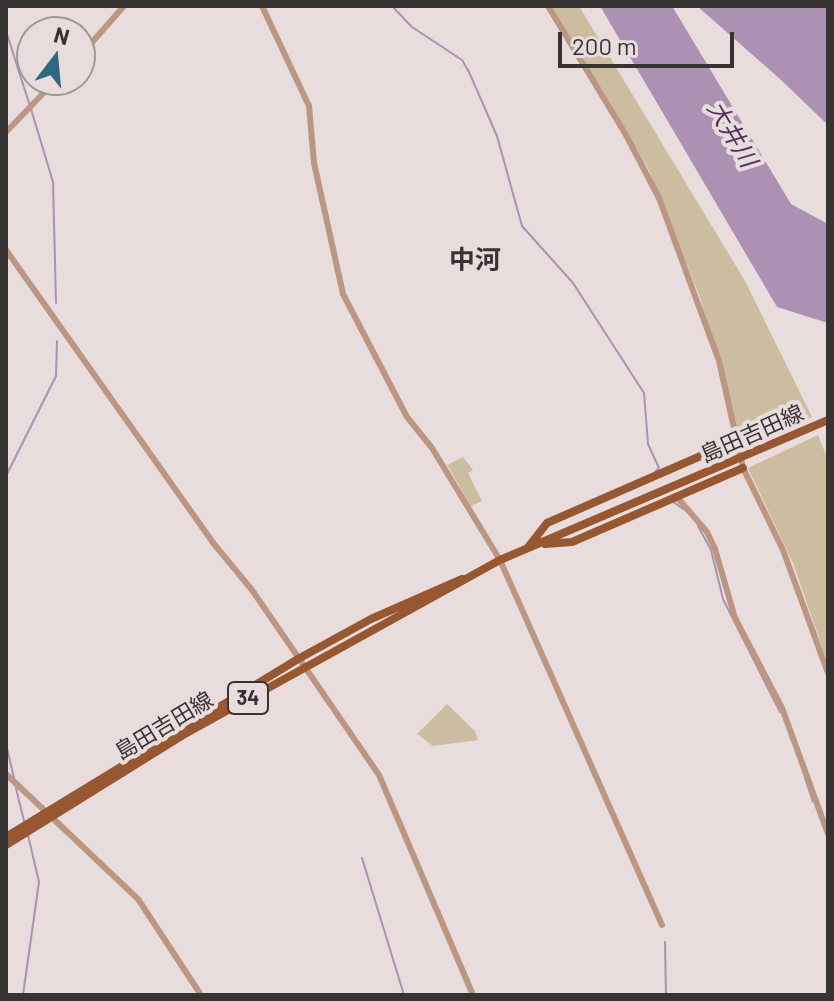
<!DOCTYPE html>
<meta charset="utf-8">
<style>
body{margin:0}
#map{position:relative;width:834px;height:1001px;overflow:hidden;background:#e8dcdc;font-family:Barlow,sans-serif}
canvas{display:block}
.frame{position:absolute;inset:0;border:8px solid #373332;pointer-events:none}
.north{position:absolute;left:16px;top:16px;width:80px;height:80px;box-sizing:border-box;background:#e8dcdc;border:2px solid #a19898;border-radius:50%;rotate:16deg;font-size:22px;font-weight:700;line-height:32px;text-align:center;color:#373332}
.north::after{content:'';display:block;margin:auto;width:28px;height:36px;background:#2d6880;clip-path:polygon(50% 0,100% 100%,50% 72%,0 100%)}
.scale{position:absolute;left:558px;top:32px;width:176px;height:36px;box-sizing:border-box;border:4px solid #373332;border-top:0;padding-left:10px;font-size:24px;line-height:28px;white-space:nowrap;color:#373332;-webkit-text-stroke:6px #e8dcdc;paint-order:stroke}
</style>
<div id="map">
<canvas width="834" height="1001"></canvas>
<div class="frame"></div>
<div class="north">N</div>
<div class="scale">200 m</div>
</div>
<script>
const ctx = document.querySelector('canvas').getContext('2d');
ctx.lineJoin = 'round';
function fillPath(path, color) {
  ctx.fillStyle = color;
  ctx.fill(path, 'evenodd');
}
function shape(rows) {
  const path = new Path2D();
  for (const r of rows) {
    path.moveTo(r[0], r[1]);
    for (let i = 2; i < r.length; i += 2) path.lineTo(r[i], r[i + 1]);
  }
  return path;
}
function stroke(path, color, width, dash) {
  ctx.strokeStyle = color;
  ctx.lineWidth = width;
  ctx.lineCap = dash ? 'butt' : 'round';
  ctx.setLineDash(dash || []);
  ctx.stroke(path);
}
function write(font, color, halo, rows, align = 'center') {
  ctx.font = font + ' Barlow,"Noto Sans JP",sans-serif';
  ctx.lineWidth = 8;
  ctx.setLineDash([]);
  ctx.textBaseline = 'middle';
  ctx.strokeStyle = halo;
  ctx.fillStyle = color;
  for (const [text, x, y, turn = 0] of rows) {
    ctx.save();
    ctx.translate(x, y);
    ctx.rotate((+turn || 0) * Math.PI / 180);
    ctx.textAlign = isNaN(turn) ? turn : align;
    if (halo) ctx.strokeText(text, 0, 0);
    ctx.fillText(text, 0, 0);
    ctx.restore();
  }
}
fillPath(shape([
 [551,6,579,6,745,281,812,417,743,452,700,297,649,170],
 [818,435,828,460,828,664,793,563,748,468],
 [463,457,473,470,468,473,482,501,471,506,447,465],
 [447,704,475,731,478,740,433,746,417,734]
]), '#cdbda0');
fillPath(shape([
 [600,6,672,6,791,204,828,224,828,323,777,307],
 [697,6,828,6,828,125,780,79]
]), '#ac91b3');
stroke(shape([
 [392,6,412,27,462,60,469,72,497,136,522,226,573,283,644,393,648,444,659,468,655,472],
 [6,31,29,103],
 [31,109,53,182,56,303],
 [6,476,56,376,57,341],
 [672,501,686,511],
 [698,526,711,550,723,599,780,712],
 [6,744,14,778],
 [805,778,813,802],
 [16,788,24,821],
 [362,858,404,995],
 [665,942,666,995],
 [23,995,39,882,28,835]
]), '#ac91b3', 2);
stroke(shape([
 [262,6,309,106,314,163,343,294,407,417,432,448,500,560,662,925],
 [548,6,626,135,659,198,719,361,743,468,783,550,828,673],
 [80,56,124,6],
 [6,132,56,80],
 [6,250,214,544,252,590,379,775,473,995],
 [676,496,707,532,715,549,735,618,782,708,828,834],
 [6,774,138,899,201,995]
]), '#bb9682', 6);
stroke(shape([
 [545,544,572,542,743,468],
 [529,546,547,523,735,441],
 [6,837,298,659,371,619,462,579],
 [6,845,183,735,500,560,828,420]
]), '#975730', 8);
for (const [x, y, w] of [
 [248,698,40]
]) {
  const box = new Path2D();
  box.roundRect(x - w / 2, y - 16, w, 32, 6);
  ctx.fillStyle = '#e8dcdc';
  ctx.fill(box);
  stroke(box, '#373332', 2);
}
write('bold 20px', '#373332', null, [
 ["34",248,698]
]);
write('22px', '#373332', '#e8dcdc', [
 ["島田吉田線",752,434,-24],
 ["島田吉田線",164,726,-31]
]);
write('italic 24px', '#55305e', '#e8dcdc', [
 ["大井川",732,134,59]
]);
write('bold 26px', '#373332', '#e8dcdc', [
 ["中河",475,260]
]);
</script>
